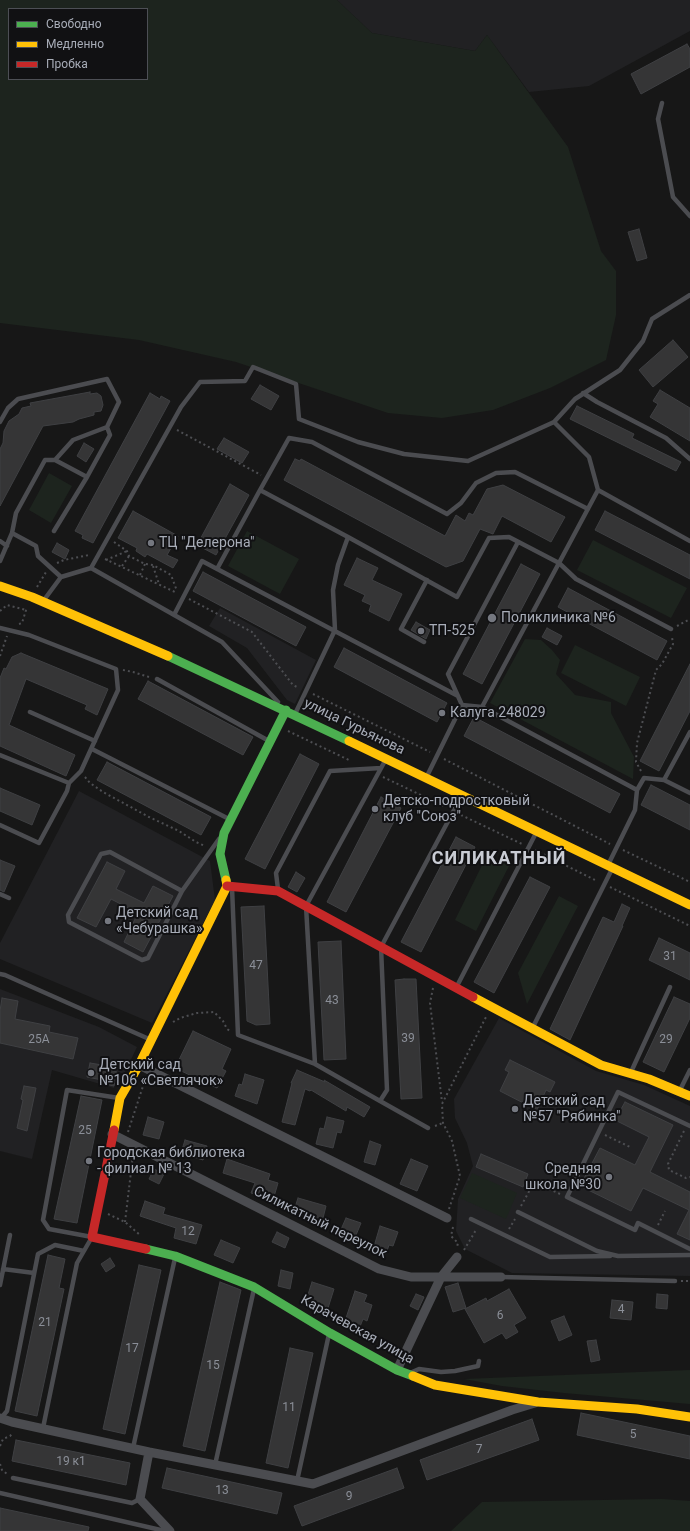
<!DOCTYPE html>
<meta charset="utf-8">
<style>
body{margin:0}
#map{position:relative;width:690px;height:1531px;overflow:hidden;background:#171717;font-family:Roboto,sans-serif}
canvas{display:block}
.legend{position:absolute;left:8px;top:8px;width:140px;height:72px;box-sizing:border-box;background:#111113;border:1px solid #4d4f55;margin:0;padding:5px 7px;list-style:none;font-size:12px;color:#a8adb8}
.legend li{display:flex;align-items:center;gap:8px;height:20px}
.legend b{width:20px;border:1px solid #4d4f55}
</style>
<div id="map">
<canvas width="690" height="1531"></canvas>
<ul class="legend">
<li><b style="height:5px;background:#4caf50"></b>Свободно</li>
<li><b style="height:5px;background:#ffc107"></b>Медленно</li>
<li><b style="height:5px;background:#c62828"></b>Пробка</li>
</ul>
</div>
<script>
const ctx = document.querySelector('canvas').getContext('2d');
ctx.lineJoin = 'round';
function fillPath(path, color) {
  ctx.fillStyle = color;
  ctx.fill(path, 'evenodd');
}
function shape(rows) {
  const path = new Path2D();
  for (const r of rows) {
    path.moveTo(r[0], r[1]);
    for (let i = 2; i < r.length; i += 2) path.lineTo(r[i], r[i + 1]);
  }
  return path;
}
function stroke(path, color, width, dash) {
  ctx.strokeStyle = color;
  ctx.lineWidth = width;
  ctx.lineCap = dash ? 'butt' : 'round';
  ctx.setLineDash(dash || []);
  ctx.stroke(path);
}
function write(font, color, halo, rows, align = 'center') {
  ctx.font = font + ' Roboto,sans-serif';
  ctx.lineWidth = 4;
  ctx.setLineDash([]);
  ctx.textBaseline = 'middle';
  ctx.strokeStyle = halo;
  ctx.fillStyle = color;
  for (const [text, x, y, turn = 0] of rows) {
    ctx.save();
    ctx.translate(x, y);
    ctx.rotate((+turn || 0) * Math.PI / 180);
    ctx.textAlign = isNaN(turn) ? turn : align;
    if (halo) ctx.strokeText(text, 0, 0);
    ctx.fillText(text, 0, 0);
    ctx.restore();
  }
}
fillPath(shape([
 [337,0,690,0,690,31,589,86,529,92,487,35,475,51,372,33],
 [220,608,316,660,295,704,287,700,247,648,209,626],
 [79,791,210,861,215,900,152,1023,0,959,0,943],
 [0,989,99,1027,137,1047,124,1074,118,1072,114,1088,52,1070,32,1159,0,1151],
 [499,1018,596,1071,644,1085,690,1106,690,1276,512,1273,465,1249,456,1231,458,1199,473,1166,467,1143,455,1118,454,1099]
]), '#212123');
fillPath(shape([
 [0,0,337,0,372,33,475,51,487,35,568,147,601,251,616,271,616,315,606,360,550,388,493,410,442,418,388,413,236,362,139,340,0,323],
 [9,9,147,9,147,79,9,79],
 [49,473,72,486,51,523,29,510],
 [247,531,299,559,280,594,228,566],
 [593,540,687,588,671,618,577,570],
 [525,639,541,640,552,650,560,660,556,674,575,695,611,702,611,713,634,757,633,779,490,703],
 [575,645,640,677,626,706,561,673],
 [487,855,509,866,476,931,455,920],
 [559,896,578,906,527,1004,518,973],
 [472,1173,517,1193,506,1219,460,1198],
 [690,1370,690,1404,564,1393,502,1386,464,1379],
 [662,1499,690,1501,690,1531,451,1531,482,1502]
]), '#1d241e');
const building = shape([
 [687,44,690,49,690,67,641,94,631,74,687,44],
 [639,229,647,258,637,261,628,232,639,229],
 [673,340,688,357,653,387,639,370,673,340],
 [260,385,279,396,271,410,251,399,260,385],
 [660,390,690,408,690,441,650,417,658,404,653,401,660,390],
 [90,392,90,394,97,393,101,396,103,405,101,411,94,412,94,415,79,419,73,422,43,426,0,506,0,449,3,443,4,431,9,421,19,414,22,408,31,406,30,403,90,392],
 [150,393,160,399,161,396,170,401,93,543,82,538,83,535,75,531,150,393],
 [577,406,634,434,632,438,681,462,676,471,570,419,577,406],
 [224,438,249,452,242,463,217,449,224,438],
 [84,443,94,449,86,462,77,456,84,443],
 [295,459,300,461,301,459,445,536,456,515,465,521,469,513,473,515,487,489,503,485,565,517,551,542,502,516,493,534,480,529,463,561,446,567,284,480,295,459],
 [230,484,249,495,216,555,197,545,230,484],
 [133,511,178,536,167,555,178,560,173,568,147,554,145,557,136,551,137,548,118,538,133,511],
 [605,511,690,555,690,579,595,530,605,511],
 [57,543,69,550,65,559,52,552,57,543],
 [357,558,378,568,372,580,402,594,389,621,369,611,371,605,362,601,365,595,344,585,357,558],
 [521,564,540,574,482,684,463,674,521,564],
 [203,572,306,627,296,646,193,591,203,572],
 [568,588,667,641,657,660,558,607,568,588],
 [416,622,430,630,426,639,411,630,416,622],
 [547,628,562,636,557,645,542,637,547,628],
 [344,648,447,703,437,722,334,667,344,648],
 [21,653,108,689,97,715,85,709,87,705,26,679,9,725,75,755,66,776,0,746,0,678,4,668,6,669,12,657,21,653],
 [690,664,690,711,659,771,640,761,690,664],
 [148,681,253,737,243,755,138,699,148,681],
 [474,717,620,794,610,813,464,736,474,717],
 [300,754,319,764,265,869,245,859,300,754],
 [107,762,211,817,201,835,97,780,107,762],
 [651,785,690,805,690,830,641,805,651,785],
 [0,788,40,805,32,825,0,811,0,788],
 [381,797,401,808,346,912,327,902,381,797],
 [456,837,475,847,421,952,401,942,456,837],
 [0,860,15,866,4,892,0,890,0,860],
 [107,862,125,871,116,889,144,903,153,886,173,896,143,952,124,942,138,913,111,899,96,927,77,918,107,862],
 [296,872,305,878,297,892,288,887,296,872],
 [530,877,550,887,494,993,474,982,530,877],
 [622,904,630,908,622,926,623,926,570,1040,550,1029,603,917,614,922,622,904],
 [264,906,270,1024,256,1025,247,1021,241,907,264,906],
 [659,938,690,953,690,980,649,960,659,938],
 [341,941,346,1059,324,1060,318,942,341,941],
 [404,979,416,979,422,1098,401,1099,395,980,404,979],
 [674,997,690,1004,690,1018,664,1072,643,1062,674,997],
 [2,998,18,1001,15,1019,50,1026,49,1032,78,1038,73,1059,0,1043,0,1011,2,998],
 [193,1031,231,1049,222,1069,226,1071,217,1088,175,1068,193,1031],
 [510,1060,555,1082,550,1092,546,1090,537,1110,500,1091,509,1072,505,1070,510,1060],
 [90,1063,102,1065,102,1068,117,1072,114,1086,101,1083,102,1080,87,1077,90,1063],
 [297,1070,325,1082,324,1080,370,1107,364,1117,347,1107,346,1111,311,1090,310,1091,305,1089,295,1125,282,1122,292,1083,291,1083,297,1070],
 [245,1074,264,1080,257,1104,235,1096,239,1084,242,1085,245,1074],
 [24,1086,36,1088,27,1131,17,1128,23,1100,21,1099,24,1086],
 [81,1096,102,1100,77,1223,54,1219,81,1096],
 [625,1102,673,1125,650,1172,690,1192,690,1240,677,1234,689,1210,643,1188,631,1211,580,1186,600,1148,635,1165,649,1137,615,1120,625,1102],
 [148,1117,164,1122,159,1139,143,1135,148,1117],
 [327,1117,344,1121,341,1133,337,1132,333,1148,316,1144,320,1128,324,1129,327,1117],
 [185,1140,207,1146,203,1160,181,1153,185,1140],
 [370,1141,381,1145,375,1165,364,1162,370,1141],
 [481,1154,528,1174,523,1187,476,1167,481,1154],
 [227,1159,270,1174,268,1180,278,1183,273,1200,251,1193,255,1183,223,1173,227,1159],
 [411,1159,428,1166,417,1191,400,1184,411,1159],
 [154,1169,164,1174,159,1184,149,1179,154,1169],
 [298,1198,326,1206,322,1222,293,1214,298,1198],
 [145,1201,165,1208,163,1214,202,1225,196,1244,174,1238,176,1228,140,1216,145,1201],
 [346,1218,361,1223,354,1240,339,1234,346,1218],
 [380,1226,398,1232,393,1246,389,1245,386,1254,373,1250,380,1226],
 [277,1232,289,1238,285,1248,272,1242,277,1232],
 [221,1240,240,1248,233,1263,214,1255,221,1240],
 [48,1255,65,1259,59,1288,64,1289,37,1416,15,1411,48,1255],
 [110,1258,115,1266,106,1272,101,1264,110,1258],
 [139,1265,161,1270,125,1434,103,1429,139,1265],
 [281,1270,293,1273,290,1289,278,1286,281,1270],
 [220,1282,241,1290,205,1451,183,1446,220,1282],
 [312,1282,334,1289,328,1308,306,1301,312,1282],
 [458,1283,466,1308,453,1312,445,1287,458,1283],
 [509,1289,526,1318,514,1325,518,1332,506,1339,502,1333,484,1343,465,1309,486,1298,487,1301,509,1289],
 [355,1291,367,1295,364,1302,372,1305,367,1321,363,1319,359,1329,344,1324,355,1291],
 [416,1294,424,1297,418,1310,410,1306,416,1294],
 [657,1294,668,1295,667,1309,656,1308,657,1294],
 [612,1300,633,1302,631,1320,610,1318,612,1300],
 [564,1316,572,1335,559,1341,551,1321,564,1316],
 [596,1340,600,1360,591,1362,587,1341,596,1340],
 [290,1348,313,1353,288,1468,266,1463,290,1348],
 [581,1413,690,1436,690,1459,577,1435,581,1413],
 [532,1419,539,1440,427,1480,420,1460,532,1419],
 [16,1440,130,1463,126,1485,12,1461,16,1440],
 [167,1468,282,1493,277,1514,162,1488,167,1468],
 [397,1468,404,1488,302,1526,294,1506,397,1468],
 [0,1508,89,1527,88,1531,0,1531,0,1508]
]);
fillPath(building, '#353536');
stroke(building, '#3f4043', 1);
stroke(shape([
 [177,430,261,475],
 [114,542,127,551,129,556,145,564,153,565,171,575,177,591],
 [105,559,177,593],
 [106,560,127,551],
 [57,563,64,560,89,555],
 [122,566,129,556],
 [153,566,159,584],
 [140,575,145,564],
 [37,587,46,572],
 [189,599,252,632,293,685,299,688],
 [0,611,7,605,26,610],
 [19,624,22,623,27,607],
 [677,626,690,619],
 [0,656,7,636],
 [123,670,133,672,149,677],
 [313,694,430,752],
 [288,731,351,761],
 [444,759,610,844],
 [641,771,636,762,637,743,656,670,662,664,673,644,672,637],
 [85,777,90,783,103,792,149,817,179,831,196,842,205,846],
 [383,777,446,807],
 [461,815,522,844],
 [535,850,597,881],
 [623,850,690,882],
 [610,887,690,926],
 [433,988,430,1003,442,1102],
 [173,1022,180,1018,197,1013,214,1012,223,1021,227,1029,230,1031],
 [435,1126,443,1123],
 [684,1131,668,1164,669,1170,686,1178,690,1177],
 [128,1132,144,1083],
 [605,1135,630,1147],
 [521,1206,531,1188,540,1185,560,1194],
 [449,1209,460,1176,452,1141,443,1123,442,1104,486,1017],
 [108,1214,125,1222,140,1235],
 [125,1222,133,1155],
 [658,1225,665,1211],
 [453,1227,451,1236,458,1243,457,1247],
 [509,1229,515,1219],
 [464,1250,476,1230],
 [681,1281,690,1281],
 [0,1446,3,1439,10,1436,13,1433],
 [0,1464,2,1470,7,1474]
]), '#4d4e52', 2, [2, 3]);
stroke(shape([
 [662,103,658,119,673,197,690,216],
 [583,393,597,402,666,438,690,459],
 [0,422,8,408,18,399,107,379,119,402,107,427],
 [598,490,589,457,554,422,575,399,620,370,643,341,652,319,690,295],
 [54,531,87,477],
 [12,533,16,513,45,460,55,460,87,477,110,435,107,427,73,440,55,460],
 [348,537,457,597,489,538,509,537,559,563,576,579,671,629],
 [0,541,7,546],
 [0,561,12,533,36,546,38,556,61,577],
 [91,568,222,642,278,702],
 [217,569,260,490],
 [44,600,61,577,91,568,181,407,200,382,245,381,253,367,296,384,299,419,358,442,404,454,468,461,554,422],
 [174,615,202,561,458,696],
 [0,628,29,635,116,669,118,690,81,771,69,783,0,755],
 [424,642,401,629,427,580],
 [157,679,269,741],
 [462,705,448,674,518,542],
 [482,707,598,490,690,541],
 [30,712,95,741],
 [295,714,335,630,333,590,338,565,348,537,260,490,289,438,312,442,447,514,461,503,476,483,496,473,515,472,588,509],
 [92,749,229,819],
 [386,759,306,906,315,1064,380,1101,387,1090,381,947,461,797],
 [427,776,462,705,482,707,637,790,635,810,608,865],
 [664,780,690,793],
 [637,790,644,778,664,780,690,732],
 [0,825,39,843,67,791,69,783],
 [232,887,238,1035,315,1064],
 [278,889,276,873,330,771,381,768],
 [182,891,110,852,101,854,68,915,69,922,142,960,148,958,182,891,219,839],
 [0,894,9,898],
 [0,974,5,975,149,1039],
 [457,986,536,833],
 [533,1027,612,869],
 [631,1072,670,987],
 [680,1090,690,1070],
 [380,1101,428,1128],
 [690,1126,618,1092,567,1197,635,1230,638,1223,690,1249],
 [518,1212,597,1251,618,1256,690,1255],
 [471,1219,550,1257,610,1256],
 [3,1269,34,1273],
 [501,1277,675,1281],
 [0,1285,10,1235],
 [410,1373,419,1369,441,1372,455,1371,478,1366,479,1361],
 [1,1418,7,1411,38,1254,55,1245,84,1251],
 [43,1428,77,1263,92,1237,49,1229,43,1220,67,1090,119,1098],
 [133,1448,175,1258],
 [215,1465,254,1289],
 [13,1478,132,1503,140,1499],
 [297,1481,329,1334],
 [0,1493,165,1531]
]), '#4b4c50', 4.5);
stroke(shape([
 [139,1065,447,1218],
 [112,1134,379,1269,411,1277,501,1277],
 [397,1370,441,1277,457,1257],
 [0,1418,12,1422,149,1452,140,1499,170,1531],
 [149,1452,313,1484,512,1410,535,1403]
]), '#4b4c50', 9);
stroke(shape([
 [168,656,349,741],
 [226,880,220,854,224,833,286,710],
 [146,1249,175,1256,254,1287,330,1333,397,1370,413,1376]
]), '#4caf50', 9);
stroke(shape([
 [0,586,32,597,168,656],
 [349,741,690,905],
 [473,997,601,1065,649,1079,690,1096],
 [114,1130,120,1098,139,1065,227,886,226,880],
 [413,1376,435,1385,538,1402,637,1409,690,1417]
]), '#ffc107', 9);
stroke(shape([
 [227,886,278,891,473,997],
 [114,1130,92,1237,146,1249]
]), '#c62828', 9);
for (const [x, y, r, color] of [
 [151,543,4,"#757880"],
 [492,618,5,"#757880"],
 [421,631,4,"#757880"],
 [442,713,4,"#757880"],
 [375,809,4,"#757880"],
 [108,921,4,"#757880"],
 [91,1073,4,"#757880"],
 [515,1109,4,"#757880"],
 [89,1161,4,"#757880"],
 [609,1177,4,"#757880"]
]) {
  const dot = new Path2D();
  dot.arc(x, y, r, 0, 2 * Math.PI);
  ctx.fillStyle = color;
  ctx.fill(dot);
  stroke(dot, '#111113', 1.5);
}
write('12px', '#8b8f98', null, [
 ["31",670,957],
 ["47",256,966],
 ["43",332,1001],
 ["39",408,1039],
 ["25А",39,1040],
 ["29",666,1040],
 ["25",85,1131],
 ["12",188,1232],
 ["4",621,1310],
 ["6",500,1316],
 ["21",45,1323],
 ["17",132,1349],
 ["15",213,1366],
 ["11",289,1408],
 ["5",633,1435],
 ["7",479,1450],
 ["19 к1",71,1462],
 ["13",222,1491],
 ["9",349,1497]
]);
write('14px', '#a8adb8', '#111113', [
 ["ТЦ \"Делерона\"",159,543],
 ["Поликлиника №6",501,618],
 ["ТП-525",429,631],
 ["Калуга 248029",450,713],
 ["Детско-подростковый",383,801],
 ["клуб \"Союз\"",383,817],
 ["Детский сад",116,913],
 ["«Чебурашка»",116,929],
 ["Детский сад",99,1065],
 ["№106 «Светлячок»",99,1081],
 ["Детский сад",523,1101],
 ["№57 \"Рябинка\"",523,1117],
 ["Городская библиотека",97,1153],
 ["- филиал № 13",97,1169],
 ["Средняя",601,1169,"right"],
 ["школа №30",601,1185,"right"]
], 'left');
write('14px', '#a8adb8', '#111113', [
 ["улица Гурьянова",354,727,26],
 ["Силикатный переулок",320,1223,26],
 ["Карачевская улица",357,1330,29]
]);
ctx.letterSpacing = '1px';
write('bold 18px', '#c9ccd4', '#111113', [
 ["СИЛИКАТНЫЙ",499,859]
]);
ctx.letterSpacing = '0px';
</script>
